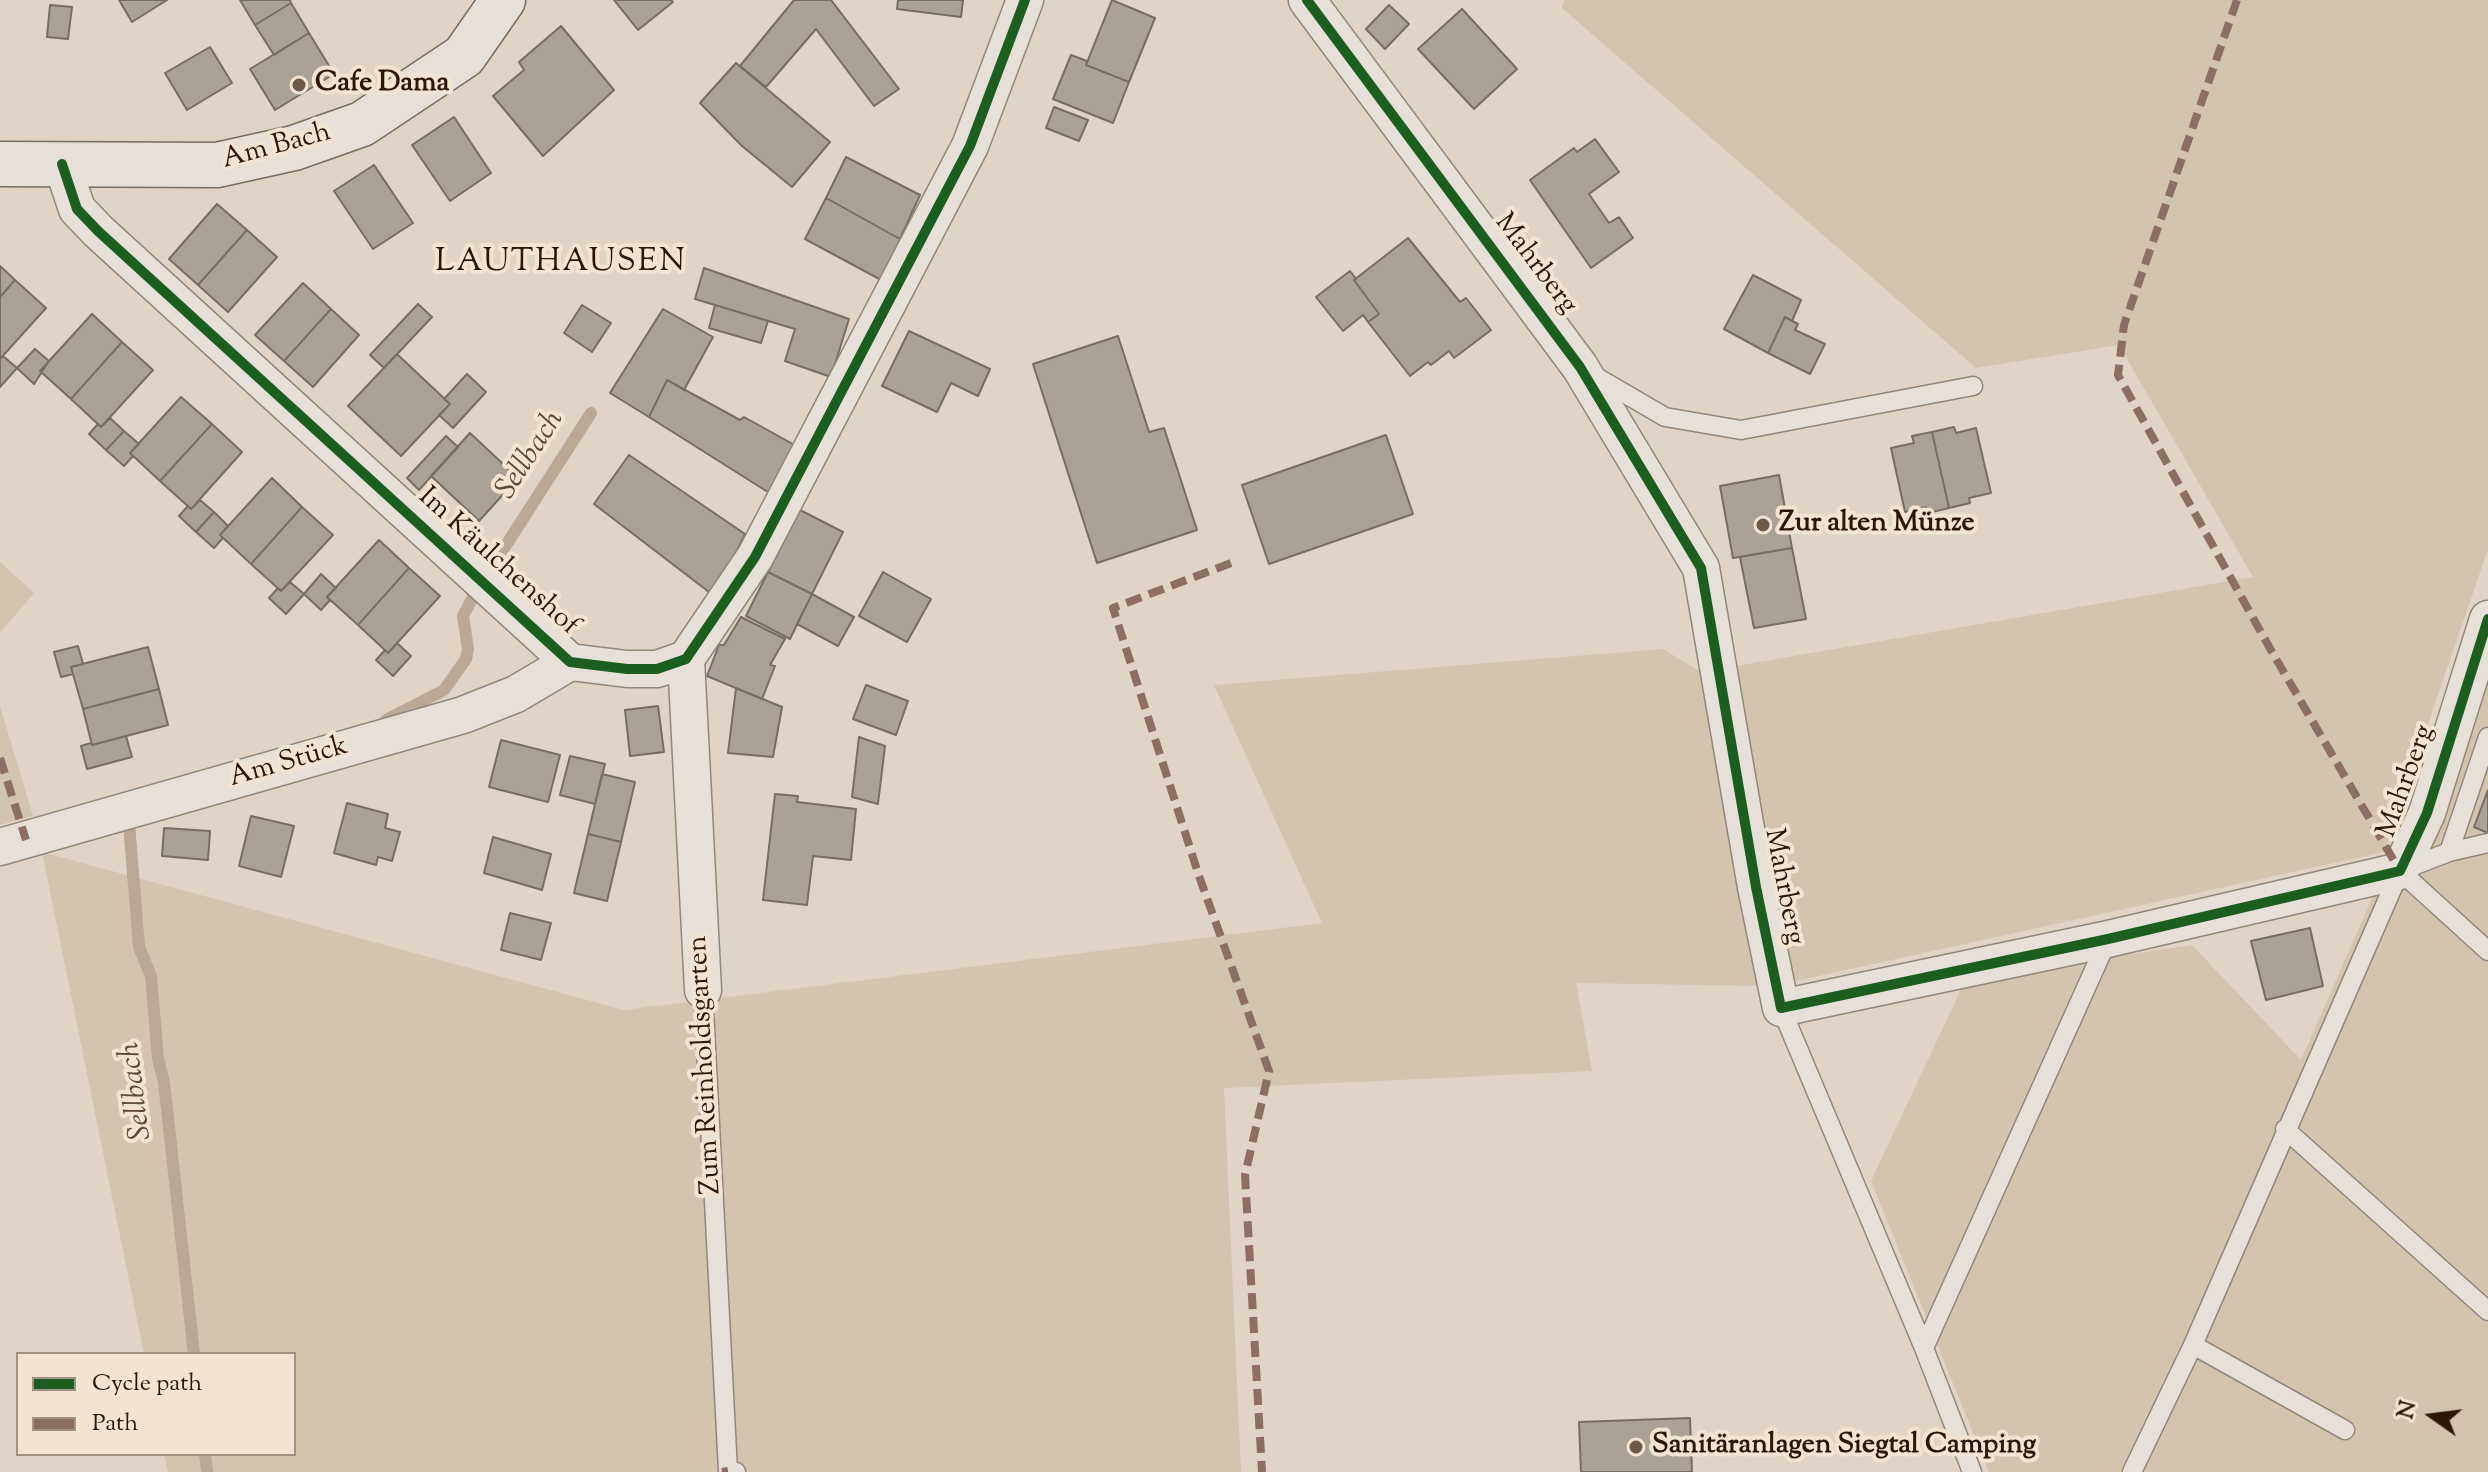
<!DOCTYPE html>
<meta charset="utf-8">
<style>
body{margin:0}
#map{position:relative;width:2488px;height:1472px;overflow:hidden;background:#dfd4c5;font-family:"Sorts Mill Goudy",serif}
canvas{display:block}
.legend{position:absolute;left:16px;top:1352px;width:280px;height:104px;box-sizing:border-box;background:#f1e4d2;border:2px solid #a29281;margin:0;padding:10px 14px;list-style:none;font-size:24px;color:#2c1707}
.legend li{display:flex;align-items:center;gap:16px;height:40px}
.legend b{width:40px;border:2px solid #a29281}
.north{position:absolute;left:2392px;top:1376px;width:80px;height:80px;-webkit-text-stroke:6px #f1e4d2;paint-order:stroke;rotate:284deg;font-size:22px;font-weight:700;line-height:32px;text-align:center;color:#2c1707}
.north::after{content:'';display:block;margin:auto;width:28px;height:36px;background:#2c1707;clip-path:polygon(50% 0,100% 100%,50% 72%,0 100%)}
</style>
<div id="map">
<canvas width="2488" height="1472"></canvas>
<ul class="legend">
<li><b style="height:10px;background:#1b5e20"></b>Cycle path</li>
<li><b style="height:10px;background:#8d6e63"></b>Path</li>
</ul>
<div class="north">N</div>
</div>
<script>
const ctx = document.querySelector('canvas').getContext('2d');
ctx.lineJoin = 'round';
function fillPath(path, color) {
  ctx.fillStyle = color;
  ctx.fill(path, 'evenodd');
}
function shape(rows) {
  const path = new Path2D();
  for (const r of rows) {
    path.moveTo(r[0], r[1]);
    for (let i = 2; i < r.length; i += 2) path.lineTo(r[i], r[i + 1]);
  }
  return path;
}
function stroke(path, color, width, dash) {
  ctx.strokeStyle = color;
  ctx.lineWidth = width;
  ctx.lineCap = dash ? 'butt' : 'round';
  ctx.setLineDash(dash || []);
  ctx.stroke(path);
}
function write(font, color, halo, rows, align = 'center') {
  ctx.font = font + ' "Sorts Mill Goudy",serif';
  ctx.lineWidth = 8;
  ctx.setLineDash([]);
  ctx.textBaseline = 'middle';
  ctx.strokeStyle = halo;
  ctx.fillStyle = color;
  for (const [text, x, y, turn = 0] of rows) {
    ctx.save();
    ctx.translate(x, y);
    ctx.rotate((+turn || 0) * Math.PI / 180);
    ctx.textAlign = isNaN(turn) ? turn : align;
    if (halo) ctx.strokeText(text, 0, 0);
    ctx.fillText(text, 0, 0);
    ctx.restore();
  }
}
fillPath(shape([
 [1564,0,2488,0,2488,549,2384,852,1773,986,1576,983,1592,1071,1224,1088,1241,1472,168,1472,164,1454,294,1454,294,1354,144,1354,42,852,624,1010,1322,923,1214,685,1663,649,1701,672,2253,577,2119,345,1976,368,1562,8],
 [0,562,34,593,0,633],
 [2488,655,2488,1472,1989,1472,1871,1181,1966,979,2192,945,2301,1060,2372,898,2405,886],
 [0,706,33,816,0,825]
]), '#d3c4ae');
stroke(shape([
 [492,567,591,413],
 [386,720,444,690,466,659,468,649,463,616,473,597],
 [129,824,139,947,151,976,158,1059,164,1082,194,1354],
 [205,1454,207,1472]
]), '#b9a893', 12);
const building = shape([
 [119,0,167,0,132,22,119,0],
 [240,0,290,0,291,3,255,25,240,0],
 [614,0,671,0,673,2,638,30,614,0],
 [794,0,831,0,899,89,874,106,816,29,766,87,740,66,794,0],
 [898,0,963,0,961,17,897,9,898,0],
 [1112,0,1155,18,1129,82,1086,65,1112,0],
 [291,3,309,33,274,55,255,25,291,3],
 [50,5,72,7,68,39,47,37,50,5],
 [1389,5,1409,24,1385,49,1366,29,1389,5],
 [1462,9,1517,69,1474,109,1418,49,1462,9],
 [561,26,614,90,543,156,493,96,524,70,519,62,561,26],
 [309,33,334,74,275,110,250,69,309,33],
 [210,47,232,83,187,110,165,73,210,47],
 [1071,55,1087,61,1086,65,1129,82,1113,123,1053,99,1071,55],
 [736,63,830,142,792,187,742,146,700,103,736,63],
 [1054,107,1088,120,1079,141,1046,128,1054,107],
 [454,117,491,173,450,201,412,145,454,117],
 [1595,139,1619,172,1589,194,1609,223,1619,217,1633,238,1591,268,1530,180,1574,148,1577,152,1595,139],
 [846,157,920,195,900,239,826,198,846,157],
 [374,165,413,223,373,249,334,191,374,165],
 [826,198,900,239,883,281,805,239,826,198],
 [217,204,247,230,198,285,169,259,217,204],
 [247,230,277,257,228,312,198,285,247,230],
 [1408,238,1460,302,1466,298,1491,330,1454,358,1449,351,1431,365,1428,362,1410,376,1368,322,1379,314,1354,280,1408,238],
 [0,266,15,280,0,297,0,266],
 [704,268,849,319,831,377,785,361,795,329,695,299,704,268],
 [1350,271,1356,279,1354,280,1379,314,1368,322,1363,315,1343,331,1316,297,1350,271],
 [1753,275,1801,300,1792,321,1785,317,1768,353,1724,329,1753,275],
 [15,280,46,308,0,359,0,297,15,280],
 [303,283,331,309,284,361,255,335,303,283],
 [418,304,432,317,384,368,370,355,418,304],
 [582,305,611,323,592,352,564,333,582,305],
 [715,305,768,321,761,343,709,328,715,305],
 [331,309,359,335,313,387,284,361,331,309],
 [663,309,713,337,684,390,667,380,649,417,610,393,663,309],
 [92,314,122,342,71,399,40,371,92,314],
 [1785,317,1798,324,1795,330,1825,344,1810,374,1768,353,1785,317],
 [909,331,990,369,978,396,951,383,937,412,882,386,909,331],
 [1118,336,1149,432,1164,428,1197,530,1097,563,1033,364,1118,336],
 [122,342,153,370,101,427,71,399,122,342],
 [35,349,49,361,34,384,17,368,35,349],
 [397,354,450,404,401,456,348,406,397,354],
 [3,356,17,368,0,387,0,359,3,356],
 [467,374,486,392,453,428,439,415,450,404,444,399,467,374],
 [667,380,740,420,744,417,800,448,771,494,649,417,667,380],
 [181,397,212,424,160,481,130,453,181,397],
 [110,418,124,431,106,450,89,434,98,424,101,427,110,418],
 [212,424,242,452,191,509,160,481,212,424],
 [1954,427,1956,433,1976,428,1991,493,1969,498,1970,503,1949,508,1932,432,1954,427],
 [124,431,139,444,130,453,133,456,124,466,106,450,124,431],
 [1932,432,1949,508,1928,513,1926,507,1905,512,1891,448,1914,443,1912,436,1932,432],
 [470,433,518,478,479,521,431,476,470,433],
 [1386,435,1413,514,1269,564,1242,485,1386,435],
 [446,436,458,447,419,490,407,478,446,436],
 [629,455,745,534,730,566,709,592,594,504,629,455],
 [1779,475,1792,548,1733,558,1720,486,1779,475],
 [272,478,302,507,251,564,220,535,272,478],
 [200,500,214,512,196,532,179,516,188,506,191,509,200,500],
 [302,507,333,535,281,591,251,564,302,507],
 [800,510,843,532,812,594,768,572,800,510],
 [214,512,228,526,220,535,223,538,214,548,196,532,214,512],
 [379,540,409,568,358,625,327,597,379,540],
 [1792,548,1806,619,1754,628,1740,557,1792,548],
 [409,568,440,596,388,653,358,625,409,568],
 [768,572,812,594,790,639,746,616,768,572],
 [883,572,931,599,907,642,859,616,883,572],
 [321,574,336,588,327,597,330,600,321,610,304,594,321,574],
 [290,582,304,594,286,614,269,598,278,588,281,591,290,582],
 [812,594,854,617,838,646,797,624,812,594],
 [741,617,785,639,770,665,775,666,762,699,707,676,719,645,724,645,741,617],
 [397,643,411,656,393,676,376,660,385,650,388,653,397,643],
 [78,646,83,664,71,667,73,674,61,677,54,652,78,646],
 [148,647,159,689,83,709,71,667,148,647],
 [866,685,908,701,896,735,853,719,866,685],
 [736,688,782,707,773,757,728,753,736,688],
 [159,689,168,725,92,745,83,709,159,689],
 [658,706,664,752,630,756,625,710,658,706],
 [126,736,132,757,87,769,81,746,91,743,92,745,126,736],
 [859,737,885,746,878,804,852,797,859,737],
 [501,740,560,755,548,802,489,787,501,740],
 [570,756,605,764,595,804,560,795,570,756],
 [602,774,635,782,621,842,588,834,602,774],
 [2488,790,2488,833,2474,827,2488,790],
 [775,794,798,796,797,802,856,809,851,860,813,856,807,905,763,900,775,794],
 [347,803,388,814,385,828,400,832,392,861,378,857,376,865,334,853,347,803],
 [251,816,294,826,281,877,239,866,251,816],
 [164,828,210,831,208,860,162,856,164,828],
 [588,834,621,842,607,901,574,893,588,834],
 [493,837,551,854,542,890,484,873,493,837],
 [510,913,551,923,541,960,501,950,510,913],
 [2310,928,2323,986,2266,1000,2251,941,2310,928],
 [1690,1418,1692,1472,1581,1472,1579,1422,1690,1418]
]);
fillPath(building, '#aba297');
stroke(building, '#766d63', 2);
const lane = shape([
 [1593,375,1665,417,1741,430,1973,386],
 [2449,852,2488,843],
 [2400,871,2488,951],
 [703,990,728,1471,736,1472],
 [1781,1008,1924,1348,1972,1472],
 [2285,1129,2488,1311],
 [2193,1345,2345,1430],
 [1924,1348,2108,939],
 [2132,1472,2193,1345,2400,871,2449,852,2488,737]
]);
const street = shape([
 [1307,0,1580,367,1701,568,1756,887,1781,1008,2108,939,2400,871,2427,813,2488,619],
 [62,164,77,209,98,231,570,662,627,669,657,669,686,659,755,557,970,146,1025,0],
 [686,659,703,990],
 [0,847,463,715,516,694,570,662]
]);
const secondary = shape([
 [0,164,217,165,294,148,362,124,464,56,503,0]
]);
stroke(lane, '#90877c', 21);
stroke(street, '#90877c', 39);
stroke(secondary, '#766d63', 47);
stroke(lane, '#e6e0d9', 18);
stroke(street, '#e6e0d9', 36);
stroke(secondary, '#e6e0d9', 44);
stroke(shape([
 [2237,0,2124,325,2118,375,2272,652,2400,871],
 [1231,563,1113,608,1199,876,1269,1071,1245,1175,1262,1472],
 [0,758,26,840],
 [722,1472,728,1471]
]), '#8d6e63', 8, [16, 8]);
stroke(shape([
 [1307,0,1580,367,1701,568,1756,887,1781,1008,2108,939,2400,871,2427,813,2488,619],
 [62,164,77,209,98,231,570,662,627,669,657,669,686,659,755,557,970,146,1025,0]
]), '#1b5e20', 10);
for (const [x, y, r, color] of [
 [299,85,8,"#6b594a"],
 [1763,525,8,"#6b594a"],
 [1636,1447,8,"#6b594a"]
]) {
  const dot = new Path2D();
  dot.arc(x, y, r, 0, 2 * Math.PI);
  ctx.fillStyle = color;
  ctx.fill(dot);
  stroke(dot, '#f1e4d2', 3);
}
write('bold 28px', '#2c1707', '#f1e4d2', [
 ["Cafe Dama",315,85],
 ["Zur alten Münze",1779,525],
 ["Sanitäranlagen Siegtal Camping",1652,1447]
], 'left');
write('28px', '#2c1707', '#f1e4d2', [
 ["Am Bach",277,148,-15],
 ["Mahrberg",1534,265,53],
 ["Im Käulchenshof",497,563,42],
 ["Am Stück",289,764,-16],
 ["Mahrberg",2408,782,-70],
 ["Mahrberg",1782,887,79],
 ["Zum Reinholdsgarten",707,1065,-93]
]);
write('italic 30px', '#5e4936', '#f1e4d2', [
 ["Sellbach",532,456,-57],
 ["Sellbach",138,1091,-97]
]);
ctx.letterSpacing = '2px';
write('32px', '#2c1707', '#f1e4d2', [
 ["LAUTHAUSEN",561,265]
]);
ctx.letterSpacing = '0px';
</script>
